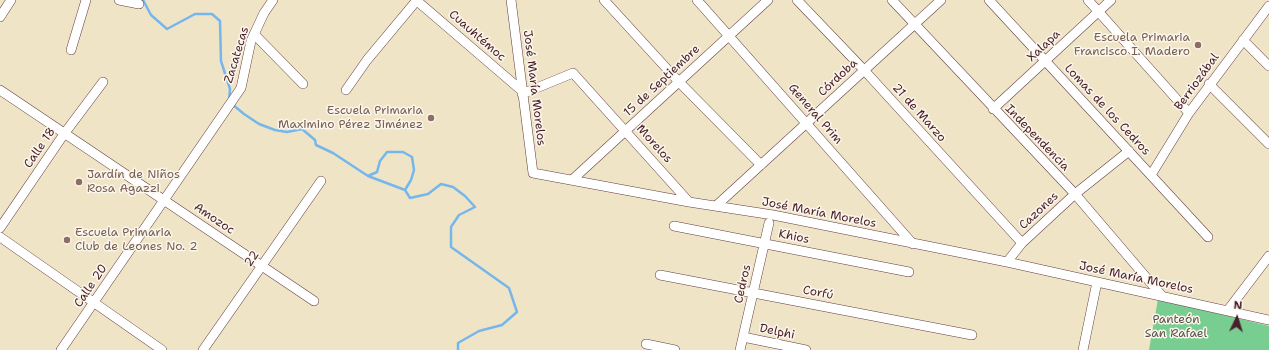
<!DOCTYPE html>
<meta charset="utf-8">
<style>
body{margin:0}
#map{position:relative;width:1269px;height:350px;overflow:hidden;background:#f0e4c7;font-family:"Shantell Sans",sans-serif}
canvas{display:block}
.north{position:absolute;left:1217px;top:298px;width:40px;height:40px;-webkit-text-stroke:3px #fbf7ec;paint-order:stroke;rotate:4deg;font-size:11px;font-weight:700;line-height:16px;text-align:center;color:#4a1f2b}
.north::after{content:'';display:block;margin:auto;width:14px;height:18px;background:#4a1f2b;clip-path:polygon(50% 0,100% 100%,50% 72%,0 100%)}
</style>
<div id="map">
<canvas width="1269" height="350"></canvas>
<div class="north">N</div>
</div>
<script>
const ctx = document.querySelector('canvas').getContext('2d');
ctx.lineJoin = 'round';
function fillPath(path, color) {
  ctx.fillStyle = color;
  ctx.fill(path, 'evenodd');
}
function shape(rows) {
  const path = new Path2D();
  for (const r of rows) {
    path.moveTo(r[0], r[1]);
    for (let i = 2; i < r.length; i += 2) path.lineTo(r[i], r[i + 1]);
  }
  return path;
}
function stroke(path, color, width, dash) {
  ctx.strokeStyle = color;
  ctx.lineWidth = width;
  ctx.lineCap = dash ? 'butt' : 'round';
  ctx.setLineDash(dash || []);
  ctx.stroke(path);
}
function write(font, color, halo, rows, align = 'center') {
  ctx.font = font + ' "Shantell Sans",sans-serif';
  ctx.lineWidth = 3;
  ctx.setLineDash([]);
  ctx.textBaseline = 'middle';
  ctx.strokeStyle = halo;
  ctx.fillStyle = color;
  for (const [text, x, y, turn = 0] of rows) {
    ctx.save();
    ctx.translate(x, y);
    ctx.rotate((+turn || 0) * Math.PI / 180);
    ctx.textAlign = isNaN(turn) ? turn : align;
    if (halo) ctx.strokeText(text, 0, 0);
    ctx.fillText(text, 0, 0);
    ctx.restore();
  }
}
fillPath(shape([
 [1158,299,1269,326,1269,350,1149,350]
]), '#78cd91');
stroke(shape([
 [143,0,151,15,167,29,195,14,212,14,220,21,221,61,230,89,229,101],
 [232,104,244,114,259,124,275,130,287,132,302,129,315,140,316,145,333,153,368,176,405,190,410,198,428,194,441,184,453,187,465,196,475,207,459,215,451,227,451,247,509,288,517,312,502,325,479,331,458,343,458,350],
 [368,176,377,172,380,161,387,152,403,152,412,157,414,170,411,180,405,190]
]), '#76b7eb', 2.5);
const street = shape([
 [119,0,139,4],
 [416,0,521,90],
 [511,0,533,173,689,202,773,215,1007,262,1269,320],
 [604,0,679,82,761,165],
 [697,0,913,244],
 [797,0,864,70,1022,243],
 [892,0,1075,194,1162,296],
 [989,0,1208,237],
 [1088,0,1189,113],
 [0,17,11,0],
 [254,34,303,84],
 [1243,40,1269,66],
 [71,50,86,0],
 [1209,84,1269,144],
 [0,90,314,301],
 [346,90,367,60,417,0],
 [522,94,573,73,689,202],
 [993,109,1111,0],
 [1151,175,1189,113,1269,6],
 [572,180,768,0],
 [717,205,941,0],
 [674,226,909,272],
 [0,228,64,134,103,82],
 [0,237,162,350],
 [1007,262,1022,243,1075,194,1129,151],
 [660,275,972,335],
 [1228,310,1269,256],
 [743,337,806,350],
 [646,344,675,350],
 [61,350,241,88,251,41,264,13,273,0],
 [203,350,321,181],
 [740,350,769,223],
 [1083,350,1097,282]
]);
stroke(street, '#633d42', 10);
stroke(street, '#fff', 9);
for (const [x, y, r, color] of [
 [1198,45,4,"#8d6e63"],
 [431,118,4,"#8d6e63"],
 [79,182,4,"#8d6e63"],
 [67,240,4,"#8d6e63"]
]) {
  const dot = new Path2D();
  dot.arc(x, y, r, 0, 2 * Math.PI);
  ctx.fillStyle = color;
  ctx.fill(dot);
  stroke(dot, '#fbf7ec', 1.5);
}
write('12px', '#4a1f2b', '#fbf7ec', [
 ["Cuauhtémoc",477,36,41],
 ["Xalapa",1044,46,-43],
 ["Zacatecas",237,55,-73],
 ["Córdoba",838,78,-43],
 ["15 de Septiembre",662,81,-43],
 ["Berriozábal",1197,82,-54],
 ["José María Morelos",534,88,83],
 ["Lomas de los Cedros",1107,110,47],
 ["21 de Marzo",919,113,48],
 ["General Prim",815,114,49],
 ["Independencia",1037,138,46],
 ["Morelos",654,144,48],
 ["Calle 18",40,148,-56],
 ["Cazones",1039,211,-43],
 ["José María Morelos",819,213,11],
 ["Amozoc",214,219,34],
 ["Khios",794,237,11],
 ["22",252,259,-55],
 ["José María Morelos",1136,278,12],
 ["Cedros",743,284,-77],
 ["Calle 20",91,286,-56],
 ["Corfú",818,293,11],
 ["Delphi",777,332,12]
]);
write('12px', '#785e54', '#fbf7ec', [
 ["Escuela Primaria",1190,38],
 ["Francisco I. Madero",1190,52],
 ["Escuela Primaria",423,111],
 ["Maximino Pérez Jiménez",423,125],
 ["Jardín de Niños",87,175,"left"],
 ["Rosa Agazzi",87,189,"left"],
 ["Escuela Primaria",75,233,"left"],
 ["Club de Leones No. 2",75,247,"left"]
], 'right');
write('12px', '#58534a', '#fbf7ec', [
 ["Panteón",1176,320],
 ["San Rafael",1176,334]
]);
</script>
